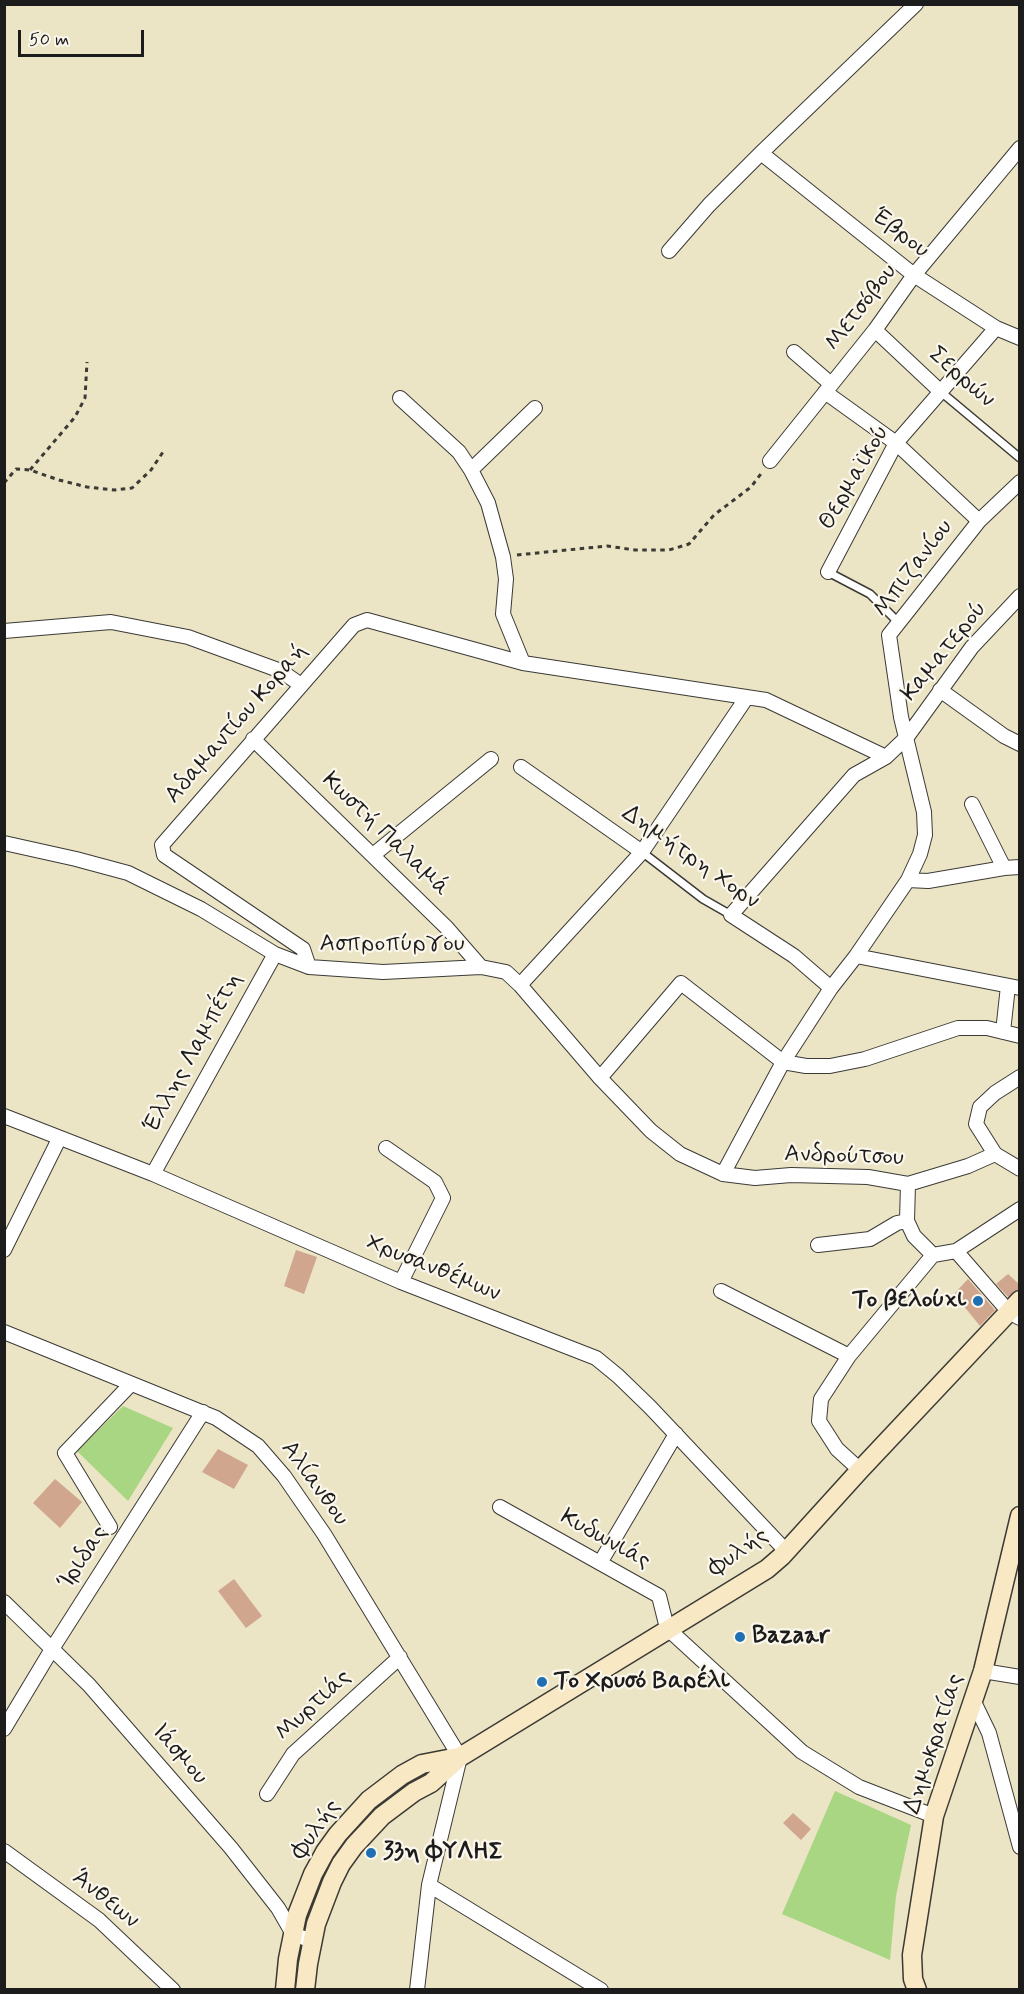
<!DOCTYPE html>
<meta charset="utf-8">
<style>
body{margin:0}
#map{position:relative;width:1024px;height:1994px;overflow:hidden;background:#ebe4c5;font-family:Mynerve,sans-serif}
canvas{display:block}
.frame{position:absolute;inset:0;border:6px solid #1c1c1c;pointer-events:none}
.scale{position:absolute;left:18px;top:30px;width:126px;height:27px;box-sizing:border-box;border:3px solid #1c1c1c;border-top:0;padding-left:8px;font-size:18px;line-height:21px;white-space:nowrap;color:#1c1c1c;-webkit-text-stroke:4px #fbf7ec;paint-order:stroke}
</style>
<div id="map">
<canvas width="1024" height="1994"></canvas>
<div class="frame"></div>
<div class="scale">50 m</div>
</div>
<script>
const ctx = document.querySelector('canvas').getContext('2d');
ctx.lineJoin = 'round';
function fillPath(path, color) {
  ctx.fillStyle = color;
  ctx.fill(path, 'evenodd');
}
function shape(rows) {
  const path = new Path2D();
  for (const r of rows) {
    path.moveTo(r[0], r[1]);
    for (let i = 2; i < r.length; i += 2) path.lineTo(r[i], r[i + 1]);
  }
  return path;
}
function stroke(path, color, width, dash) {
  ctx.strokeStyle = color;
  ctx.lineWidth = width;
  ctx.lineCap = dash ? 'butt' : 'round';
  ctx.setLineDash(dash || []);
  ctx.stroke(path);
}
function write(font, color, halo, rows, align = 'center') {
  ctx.font = font + ' Mynerve,sans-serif';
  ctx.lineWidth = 4.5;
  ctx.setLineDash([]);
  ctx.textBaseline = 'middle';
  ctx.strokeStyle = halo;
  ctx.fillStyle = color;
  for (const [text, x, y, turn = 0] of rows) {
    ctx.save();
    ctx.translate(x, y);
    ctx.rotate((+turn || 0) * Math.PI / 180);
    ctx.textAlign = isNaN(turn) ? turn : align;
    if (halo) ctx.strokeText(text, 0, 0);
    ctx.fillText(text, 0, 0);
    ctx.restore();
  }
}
fillPath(shape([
 [123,1406,173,1428,128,1501,77,1451],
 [835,1791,911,1825,896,1896,890,1960,782,1914]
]), '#a9d682');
fillPath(shape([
 [296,1250,317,1257,304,1294,284,1286],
 [1008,1274,1020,1285,1020,1288,1008,1297,996,1284],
 [968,1279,995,1310,980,1326,954,1294],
 [218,1449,248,1465,234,1489,202,1472],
 [55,1479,82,1502,60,1528,33,1503],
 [234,1579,262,1616,246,1628,218,1591],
 [793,1813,811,1829,801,1840,783,1823]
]), '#d1a68f');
const lane = shape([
 [941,392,1020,458],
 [828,572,870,594,899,623],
 [642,852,703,899,731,915]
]);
const street = shape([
 [761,153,914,275,996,328,1020,338],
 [669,251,709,205,761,153,916,4],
 [875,330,941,392],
 [794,352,831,384],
 [825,392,896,443,979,521],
 [400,398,459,452,471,470,488,503,503,557,506,579,503,614,523,663],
 [770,461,875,330,914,275,1020,148],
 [471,470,535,408],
 [828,572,896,443,996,328],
 [4,631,111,622,188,637,281,671,301,685],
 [940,690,1004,736,1020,744],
 [253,739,447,928,481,967],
 [521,767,642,852],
 [972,804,1004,868],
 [4,843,76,859,128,873,201,909,275,954,309,967,383,972,481,967,506,972,520,985,600,1078,651,1131,680,1154,723,1174,755,1178,791,1175,868,1177,908,1184,968,1166,995,1154],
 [373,855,491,759],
 [908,880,928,881,1004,868,1020,867],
 [856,956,1020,988],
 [309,967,303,949,164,855,162,845,354,625,367,620,523,663,766,700,886,757],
 [520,985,642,852,747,697],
 [831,988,794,956,731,915,854,775,886,757,907,737,972,647,1020,596],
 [1003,1032,1008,986],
 [1020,1077,995,1093,980,1107,976,1124,995,1154,1020,1169],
 [600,1078,681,983,783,1062,806,1066,830,1066,865,1059,958,1028,987,1028,1020,1036],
 [4,1116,153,1174,401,1282,596,1358,618,1376,650,1407,786,1551],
 [386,1148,435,1182,443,1198,401,1282],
 [153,1174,275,954],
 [723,1174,783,1062,831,988,856,956,908,880,920,854,925,835,924,812,901,717,889,635,979,521,1020,482],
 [908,1184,907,1221,914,1236,933,1255,956,1251,1009,1312,1020,1318],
 [818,1245,870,1239,897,1223,907,1221],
 [4,1250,59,1139],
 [956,1251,1020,1209],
 [721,1291,849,1356],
 [4,1332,216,1418,258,1446,284,1476,324,1534,460,1757,429,1885,417,1990],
 [860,1470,837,1449,819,1421,821,1399,849,1356,933,1255],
 [500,1507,659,1596,667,1628,802,1752,859,1787,934,1816],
 [110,1527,65,1453,131,1384],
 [600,1563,676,1434],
 [4,1602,89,1685,231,1848,278,1908,293,1934,312,1941],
 [983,1671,1020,1677],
 [974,1702,989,1733,1020,1847],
 [4,1729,52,1649,203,1412],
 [267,1794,293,1754,400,1657],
 [4,1851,99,1920,173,1990],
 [429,1885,601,1990]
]);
const secondary = shape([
 [285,1990,288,1959,297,1915,313,1874,325,1852,338,1834,369,1800,402,1775,422,1764,458,1757],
 [305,1990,308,1964,316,1924,332,1882,341,1864,354,1846,382,1816,414,1792,431,1783,460,1757,767,1569,782,1556,860,1470,1020,1300],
 [917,1990,913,1979,912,1955,934,1816,983,1671,1020,1516]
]);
stroke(lane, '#3b3a35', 10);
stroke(street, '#3b3a35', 16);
stroke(secondary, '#3b3a35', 21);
stroke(shape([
 [30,470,75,417,85,398,87,362],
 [4,483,16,469,30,470,59,480,87,487,115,490,132,488,151,470,163,452],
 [517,555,607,546,635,550,669,550,689,544,714,515,751,487,763,471]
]), '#3b3a35', 3, [4.5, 4.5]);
stroke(lane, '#fff', 7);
stroke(street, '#fff', 14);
stroke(secondary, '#f8e8c3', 18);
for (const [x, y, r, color] of [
 [978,1301,6,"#1f6fb2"],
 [740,1637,6,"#1f6fb2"],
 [542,1682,6,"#1f6fb2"],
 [371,1853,6,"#1f6fb2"]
]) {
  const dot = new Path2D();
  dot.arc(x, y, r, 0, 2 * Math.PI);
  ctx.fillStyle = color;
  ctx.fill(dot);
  stroke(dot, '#fbf7ec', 2);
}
write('24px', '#1c1c1c', '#fbf7ec', [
 ["Έβρου",900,234,38],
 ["Μετσόβου",862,308,-53],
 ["Σερρών",961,378,41],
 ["Θερμαϊκού",855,478,-60],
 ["Μπιζανίου",914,569,-53],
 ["Καματερού",945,652,-51],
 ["Αδαμαντίου Κοραή",237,724,-49],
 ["Κωστή Παλαμά",385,835,44],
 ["Δημήτρη Χορν",690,858,35],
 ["Ασπροπύργου",392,945],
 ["Έλλης Λαμπέτη",194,1053,-61],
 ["Ανδρούτσου",844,1157,2],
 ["Χρυσανθέμων",433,1269,22],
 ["Αλίανθου",314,1484,54],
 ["Κυδωνιάς",605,1540,29],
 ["Φυλής",739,1553,-35],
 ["Ίριδας",84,1558,-57],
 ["Μυρτιάς",314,1706,-43],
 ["Δημοκρατίας",935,1744,-72],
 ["Ιάσμου",179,1755,49],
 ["Φυλής",317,1830,-55],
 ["Άνθεων",105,1900,39]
]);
write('bold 24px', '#1c1c1c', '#fbf7ec', [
 ["Το βελούχι",966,1301,"right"],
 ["Bazaar",752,1637],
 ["Το Χρυσό Βαρέλι",554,1682],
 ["33η ΦΥΛΗΣ",383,1853]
], 'left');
</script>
